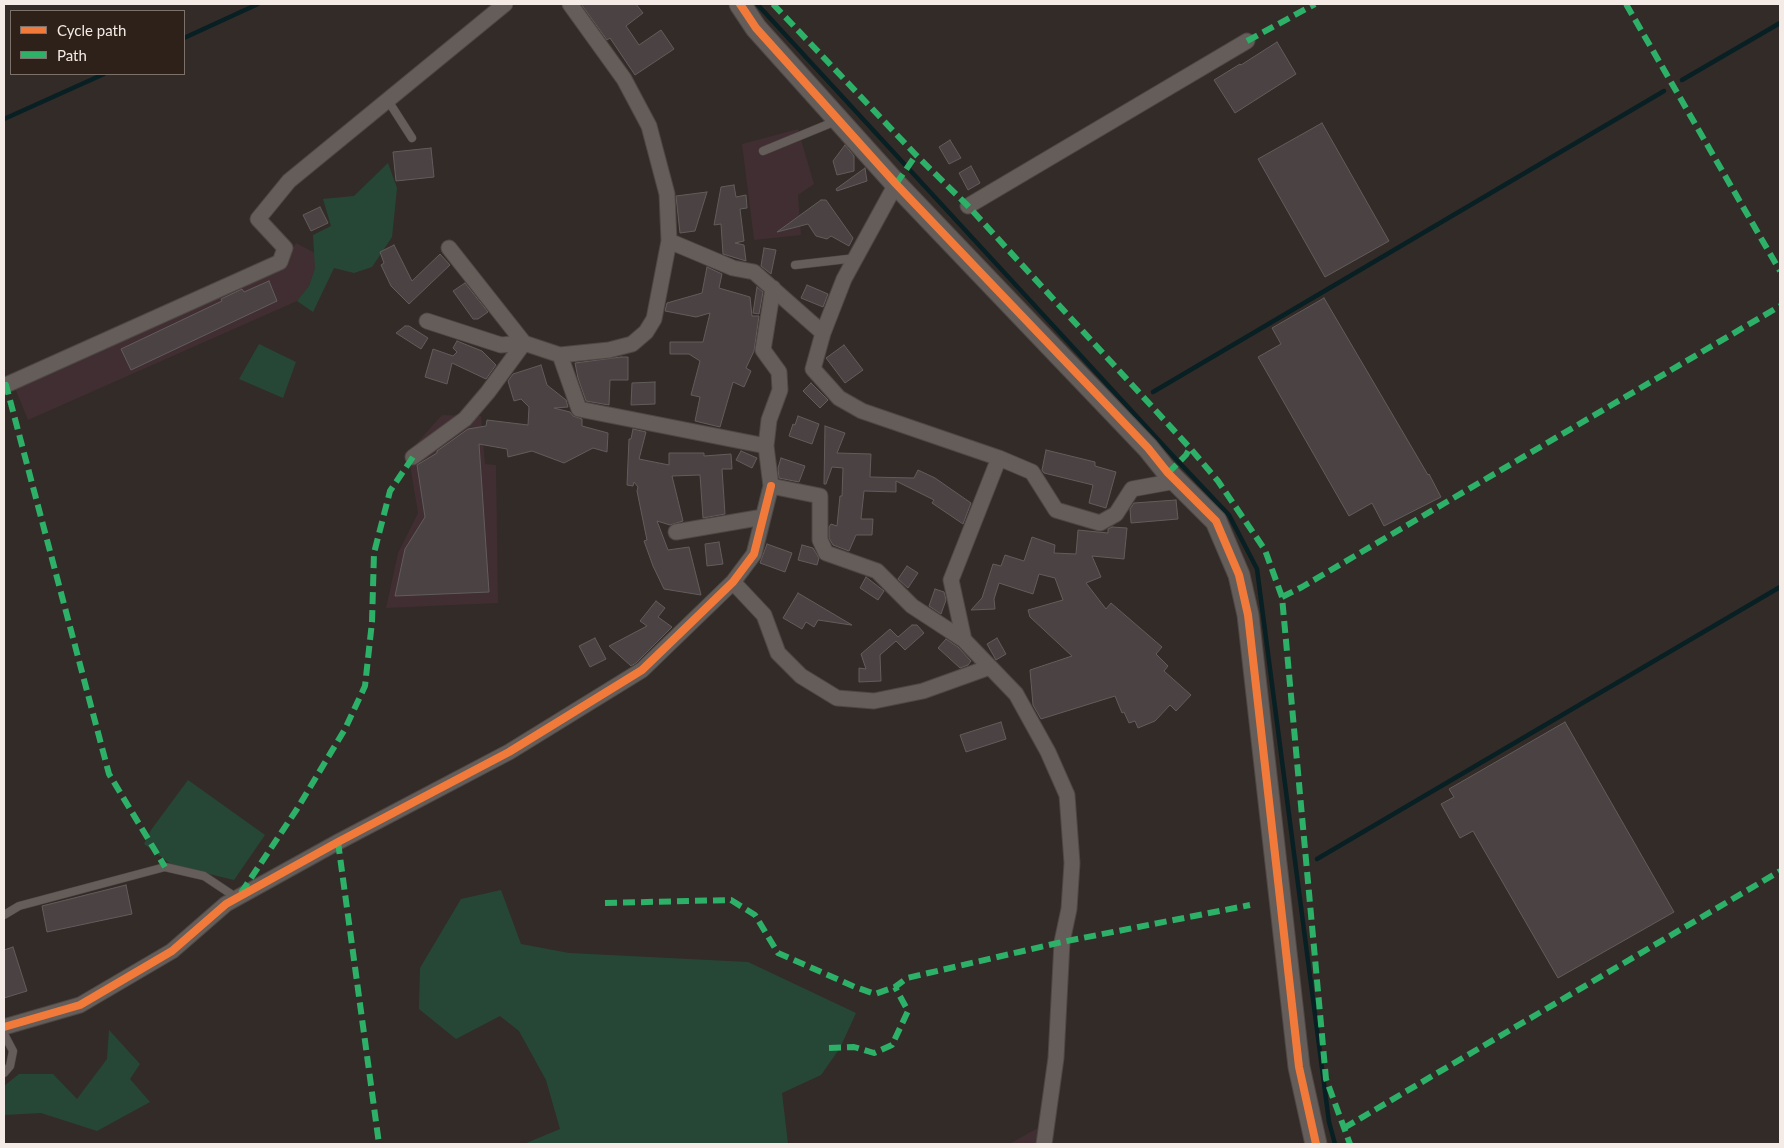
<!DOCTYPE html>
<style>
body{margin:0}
#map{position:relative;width:1784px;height:1148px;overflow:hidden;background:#332b27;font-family:Lato,sans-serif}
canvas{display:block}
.frame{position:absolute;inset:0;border:5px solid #f4ebe6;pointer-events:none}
.legend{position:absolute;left:10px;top:10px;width:175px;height:65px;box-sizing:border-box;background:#2e2119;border:1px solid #7d726b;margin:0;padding:6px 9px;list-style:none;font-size:15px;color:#f4ebe6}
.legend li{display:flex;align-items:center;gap:10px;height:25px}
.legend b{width:25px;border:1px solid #7d726b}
</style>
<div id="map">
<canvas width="1784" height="1148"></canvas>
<div class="frame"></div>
<ul class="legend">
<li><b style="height:6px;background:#f17a3a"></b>Cycle path</li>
<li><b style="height:6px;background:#2db169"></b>Path</li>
</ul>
</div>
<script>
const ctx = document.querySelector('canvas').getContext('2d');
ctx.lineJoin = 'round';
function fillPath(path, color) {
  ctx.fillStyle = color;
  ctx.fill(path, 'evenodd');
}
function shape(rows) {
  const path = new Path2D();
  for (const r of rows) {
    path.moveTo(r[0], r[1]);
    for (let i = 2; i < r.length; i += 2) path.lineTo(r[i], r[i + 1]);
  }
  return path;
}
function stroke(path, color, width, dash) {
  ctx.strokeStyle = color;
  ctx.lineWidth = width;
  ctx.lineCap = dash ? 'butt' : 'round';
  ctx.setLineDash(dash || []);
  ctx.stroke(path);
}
fillPath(shape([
 [798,129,814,184,798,195,801,235,754,240,742,144],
 [296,243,315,253,315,268,309,286,297,301,28,420,15,388,281,267],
 [442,415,481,416,485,464,496,465,498,603,386,608,398,553,418,513,408,453],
 [1038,1128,1039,1144,1009,1144]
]), '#402e33');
fillPath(shape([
 [388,163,397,188,392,237,372,267,354,273,334,268,313,312,297,301,309,286,315,268,313,235,331,226,323,199,354,196],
 [259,344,296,362,283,398,239,379],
 [188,780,265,835,234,880,172,865,144,844,151,830],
 [501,890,521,944,569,953,748,962,856,1013,840,1048,821,1075,782,1093,788,1144,524,1144,560,1129,546,1080,519,1031,500,1016,456,1039,419,1009,420,968,461,899],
 [109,1030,140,1064,130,1079,150,1102,97,1131,41,1113,4,1115,4,1086,19,1074,53,1074,77,1099,107,1059]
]), '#274736');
stroke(shape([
 [757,4,1175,458,1229,515,1257,569,1329,1122,1335,1144],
 [184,38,258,4],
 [1682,80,1780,23],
 [4,119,104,74],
 [1153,392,1664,91],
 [1317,859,1780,587]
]), '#082023', 4.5);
const building = shape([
 [581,4,636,4,643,13,626,26,639,45,661,30,674,49,635,75,610,38,607,40,581,4],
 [1277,42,1296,74,1235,113,1214,80,1240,64,1241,65,1277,42],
 [1322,123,1389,241,1325,277,1258,159,1322,123],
 [950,140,961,158,949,164,939,147,950,140],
 [845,145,854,156,854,171,837,175,833,161,845,145],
 [431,148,434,177,396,181,393,152,431,148],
 [971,166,980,183,968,190,959,173,971,166],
 [865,168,867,181,837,191,836,189,865,168],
 [734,185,736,197,746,195,747,208,740,209,744,241,735,243,744,245,746,261,723,254,721,224,714,225,721,187,734,185],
 [707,192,695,231,680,233,676,196,707,192],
 [821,200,826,200,853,238,849,246,831,236,827,239,816,236,808,224,777,232,821,200],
 [320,207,328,223,311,231,303,215,320,207],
 [394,245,412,281,440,254,450,265,409,304,391,286,381,265,384,263,380,252,394,245],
 [764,248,776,250,771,274,761,266,764,248],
 [707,267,722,274,719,288,750,297,752,316,759,316,754,351,746,368,751,371,744,387,733,382,720,427,695,421,700,397,691,395,700,361,689,354,670,354,670,342,703,342,710,313,696,317,665,311,667,303,702,293,707,267],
 [269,281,277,301,131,370,121,349,222,301,221,299,242,289,244,292,269,281],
 [465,283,488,312,478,319,473,319,453,291,465,283],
 [807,285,828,294,823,307,801,298,807,285],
 [757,287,763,292,759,314,753,313,757,287],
 [1324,298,1428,475,1429,474,1441,497,1384,526,1372,503,1349,516,1258,357,1281,344,1272,328,1324,298],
 [405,326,409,326,428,338,421,349,396,333,405,326],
 [457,341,482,351,496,365,486,379,452,363,447,384,425,377,433,349,453,356,457,352,453,348,457,341],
 [844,345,863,370,845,383,826,358,844,345],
 [621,357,628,357,628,380,610,380,609,405,586,401,578,378,575,363,621,357],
 [541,365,547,385,566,400,568,407,554,408,570,412,573,416,582,419,582,426,608,433,607,452,593,448,564,463,532,451,508,457,507,449,479,444,489,592,395,596,405,549,425,517,417,465,437,453,437,451,468,429,486,426,487,420,528,425,529,407,521,399,514,401,508,381,513,374,541,365],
 [655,382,655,404,631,405,632,383,655,382],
 [811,383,828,400,820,408,803,391,811,383],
 [798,416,819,424,812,444,789,436,793,424,795,425,798,416],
 [825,426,845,433,837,453,871,454,870,477,914,478,918,470,935,478,971,503,963,524,932,503,934,500,896,481,896,492,864,491,861,519,873,519,872,535,856,535,849,551,833,545,829,538,829,527,831,524,837,526,840,496,842,496,843,468,832,467,826,484,824,484,825,426],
 [633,429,646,432,639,459,669,465,669,453,704,453,704,456,731,454,732,469,722,469,725,514,703,518,700,475,672,476,683,521,670,525,657,521,668,550,689,547,701,595,664,589,653,566,644,541,647,540,637,491,638,487,634,482,633,486,627,485,629,439,631,439,633,429],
 [1046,450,1095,462,1095,466,1116,472,1106,508,1089,503,1093,485,1044,473,1042,470,1046,450],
 [741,451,757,458,752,468,736,460,741,451],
 [781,458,805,466,799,482,779,478,778,468,781,458],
 [1176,500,1178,519,1131,523,1130,509,1134,503,1176,500],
 [1112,527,1127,528,1124,559,1092,556,1101,577,1086,583,1106,609,1111,603,1162,647,1156,654,1168,666,1164,671,1191,695,1176,711,1170,705,1155,721,1138,728,1135,721,1129,723,1124,712,1122,713,1115,696,1041,719,1033,705,1030,670,1072,656,1030,617,1028,610,1063,600,1055,578,1039,574,1033,594,999,583,994,599,995,609,971,610,982,598,993,564,1001,566,1005,555,1024,561,1032,537,1055,545,1054,553,1076,554,1078,530,1108,533,1108,529,1112,527],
 [719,542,723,564,707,566,705,544,719,542],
 [767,544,792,553,785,572,760,563,767,544],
 [802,545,813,548,819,558,817,565,798,560,802,545],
 [907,566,918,573,908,588,898,579,907,566],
 [866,577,884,591,878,600,860,588,866,577],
 [935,589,944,592,946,600,941,614,929,606,935,589],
 [798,593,852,625,851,625,818,620,814,627,806,622,802,629,783,618,798,593],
 [656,601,665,608,658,617,672,627,636,663,631,666,609,646,647,626,640,621,656,601],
 [912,625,917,625,924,633,905,650,896,641,880,655,881,681,859,682,859,668,866,669,861,654,890,629,898,637,912,625],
 [595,638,606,659,590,667,579,646,595,638],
 [997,638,1006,654,996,660,987,644,997,638],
 [946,639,958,647,971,661,968,665,960,668,938,648,946,639],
 [1001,722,1006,739,966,752,960,735,1001,722],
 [1565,722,1674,912,1558,978,1473,831,1460,838,1441,804,1454,797,1449,789,1565,722],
 [126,885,132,914,47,932,42,906,126,885],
 [13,947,27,991,4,998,4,950,13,947]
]);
fillPath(building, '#4b4244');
stroke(building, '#625c5c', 1);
const lane = shape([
 [387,99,412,138],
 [763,151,836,121],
 [795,265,856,258],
 [4,915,19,906,165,867,204,876,237,898],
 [4,1034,13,1051,10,1066,4,1073]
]);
const street = shape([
 [570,4,624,79,649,126,667,194,669,241,733,268,754,272,823,333],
 [896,184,844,279,823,333,813,369,839,398,862,411,999,458,1032,472,1056,510,1100,523,1116,514,1132,489,1176,481],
 [968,206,1247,41],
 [427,321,501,345,524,343,560,355,609,350,632,344,646,332,654,319,669,241],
 [560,355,579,409,766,446,771,486,820,496,820,540,826,553,877,571,912,606,964,640],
 [6,385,280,262,285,248,258,219,289,181,505,4],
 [766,446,769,420,780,390,779,372,763,350,773,288],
 [413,457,465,419,488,392,524,343,449,248],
 [999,458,951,580,964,640,1016,694,1048,752,1067,795,1072,863,1069,909,1062,942,1056,1058,1044,1144],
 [676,532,763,517],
 [733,582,764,615,778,653,801,676,837,698,874,701,923,691,990,667],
 [4,1027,80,1005,172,951,226,904,338,842,509,752,642,670,733,582,754,554,771,486]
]);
const secondary = shape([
 [740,4,756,28,896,184,1148,448,1168,473,1216,521,1239,575,1248,615,1299,1067,1316,1144]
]);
stroke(lane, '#4e4744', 9);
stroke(street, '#4e4744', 17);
stroke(secondary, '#4e4744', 23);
stroke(lane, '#645d59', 8);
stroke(street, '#645d59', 15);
stroke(secondary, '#645d59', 21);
stroke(shape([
 [773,4,916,155,968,206,1190,448,1218,481,1265,550,1282,597,1326,1079,1350,1144],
 [1626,4,1780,271],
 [1247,41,1315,4],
 [896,184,916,155],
 [4,386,6,385,109,774,165,867],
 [1168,473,1186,455,1190,448],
 [1282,597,1302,587,1780,306],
 [338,842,379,1144],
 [241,893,297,809,345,729,365,686,372,622,374,553,390,491,413,457],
 [605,903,731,900,755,915,778,953,855,987,875,994,895,987,907,978,1062,942,1250,905],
 [829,1048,854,1047,874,1053,892,1045,908,1011,895,987],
 [1344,1128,1780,871]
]), '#2db169', 6, [12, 6]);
stroke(shape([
 [740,4,756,28,896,184,1148,448,1168,473,1216,521,1239,575,1248,615,1299,1067,1316,1144],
 [4,1027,80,1005,172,951,226,904,338,842,509,752,642,670,733,582,754,554,771,486]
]), '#f17a3a', 8);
</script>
